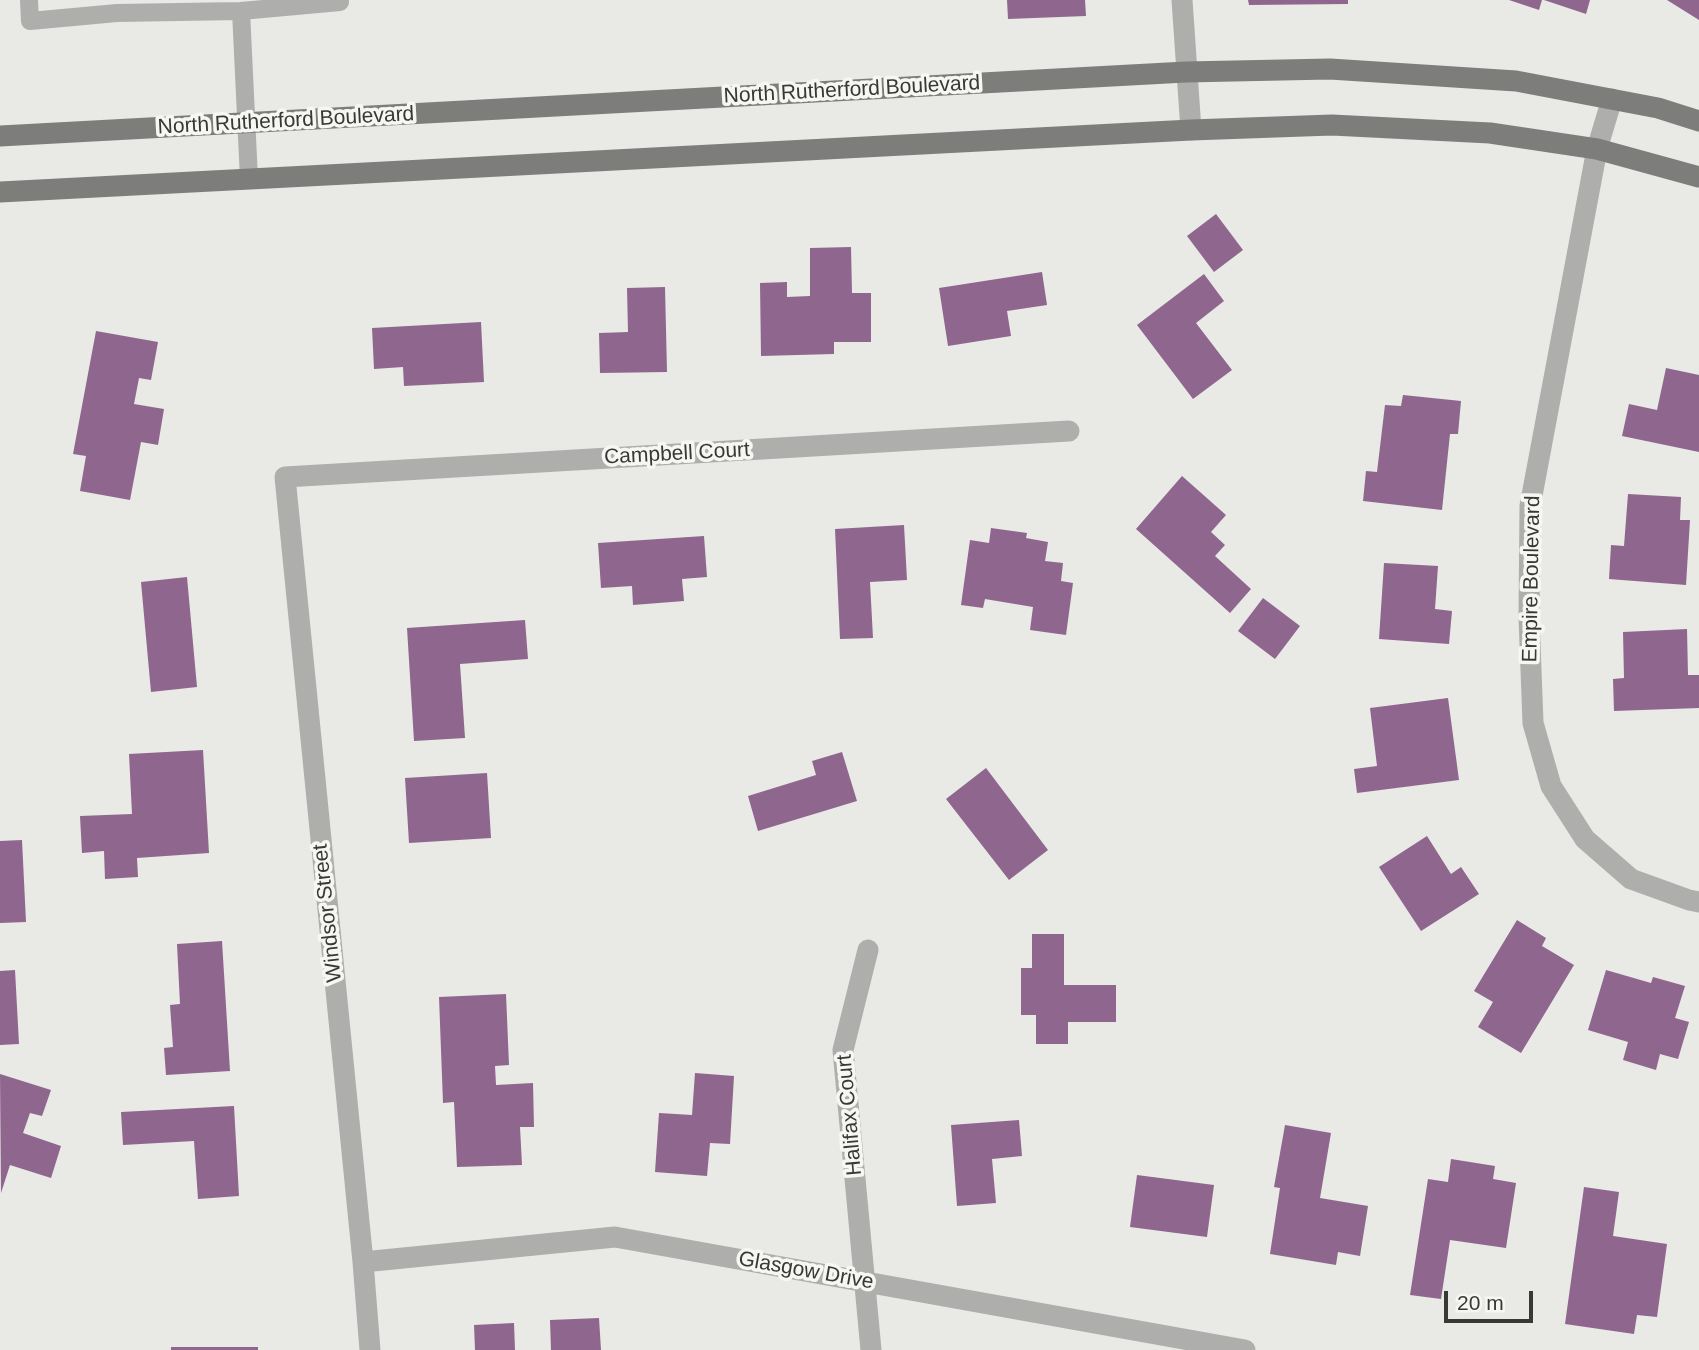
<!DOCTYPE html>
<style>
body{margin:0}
#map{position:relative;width:1699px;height:1350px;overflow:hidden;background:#e9e9e6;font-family:Helvetica,sans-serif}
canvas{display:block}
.scale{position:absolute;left:1444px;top:1291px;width:89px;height:32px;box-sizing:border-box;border:4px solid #383837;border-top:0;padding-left:9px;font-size:21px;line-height:24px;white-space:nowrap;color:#383837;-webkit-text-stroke:5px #f6f6f3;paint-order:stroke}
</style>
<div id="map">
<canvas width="1699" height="1350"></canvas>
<div class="scale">20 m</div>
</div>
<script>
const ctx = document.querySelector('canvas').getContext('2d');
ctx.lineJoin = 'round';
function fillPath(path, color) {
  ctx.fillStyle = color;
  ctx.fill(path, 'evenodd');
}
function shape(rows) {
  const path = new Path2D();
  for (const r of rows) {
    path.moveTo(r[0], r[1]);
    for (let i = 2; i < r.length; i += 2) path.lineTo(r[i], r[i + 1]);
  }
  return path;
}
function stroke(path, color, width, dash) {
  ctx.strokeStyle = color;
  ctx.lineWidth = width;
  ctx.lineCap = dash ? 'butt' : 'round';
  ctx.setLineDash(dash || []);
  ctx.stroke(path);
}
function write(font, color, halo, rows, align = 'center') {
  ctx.font = font + ' Helvetica,sans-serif';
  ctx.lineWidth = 7;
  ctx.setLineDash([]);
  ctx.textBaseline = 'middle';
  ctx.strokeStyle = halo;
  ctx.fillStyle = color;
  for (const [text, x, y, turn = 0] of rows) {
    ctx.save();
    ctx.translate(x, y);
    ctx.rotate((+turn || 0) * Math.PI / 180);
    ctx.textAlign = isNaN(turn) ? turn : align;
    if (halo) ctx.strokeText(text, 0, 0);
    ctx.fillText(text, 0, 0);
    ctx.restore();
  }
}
fillPath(shape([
 [1007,0,1085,0,1086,16,1008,19],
 [1248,0,1348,0,1348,4,1249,5],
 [1509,0,1542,0,1539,10],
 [1544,0,1590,0,1586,14],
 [1667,0,1699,0,1699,20],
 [1216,214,1243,250,1214,272,1187,236],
 [851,247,852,293,871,293,871,342,834,342,834,354,761,356,760,283,787,282,787,297,810,296,810,248],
 [1042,272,1047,305,1007,311,1011,336,948,346,939,288],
 [1204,274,1224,301,1196,323,1232,370,1193,399,1137,325],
 [665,287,667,372,600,373,599,333,628,332,627,288],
 [481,322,484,382,404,386,403,367,374,369,372,328],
 [96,331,158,342,151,380,139,378,134,404,164,409,158,445,141,442,130,500,80,491,86,456,73,454],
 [1666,368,1699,375,1699,452,1622,436,1629,404,1657,410],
 [1403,395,1461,401,1458,434,1450,434,1442,510,1363,501,1366,471,1377,472,1385,405,1401,406],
 [1182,476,1226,515,1211,532,1225,545,1215,556,1251,589,1230,613,1136,529],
 [1628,494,1681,497,1680,520,1690,520,1686,585,1609,579,1611,545,1624,546],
 [904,525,907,580,870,582,873,638,840,639,835,529],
 [991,528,1027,533,1026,538,1048,542,1045,561,1063,563,1061,581,1073,583,1066,635,1030,630,1033,607,985,599,983,608,961,605,970,540,989,543],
 [704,536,707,577,682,579,684,601,633,605,632,586,601,588,598,543],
 [1384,563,1438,566,1435,609,1452,611,1449,644,1379,639],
 [187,577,197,687,151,692,141,582],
 [1263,598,1300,626,1275,659,1238,631],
 [525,620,528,659,460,664,465,738,414,741,407,628],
 [1687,629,1688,675,1699,675,1699,708,1614,711,1613,679,1624,678,1623,632],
 [1448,698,1459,780,1357,793,1354,769,1377,766,1370,708],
 [203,750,209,853,137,858,138,877,105,879,104,851,82,853,80,816,132,814,129,754],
 [842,752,857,801,758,831,748,796,816,775,812,761],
 [986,768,1048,850,1009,880,946,799],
 [487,773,491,838,409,843,405,778],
 [1427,836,1451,874,1461,867,1479,894,1421,931,1379,867],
 [22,840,26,922,0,923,0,841],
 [1517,920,1546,938,1542,946,1574,965,1521,1053,1478,1027,1493,1002,1474,991],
 [1032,934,1064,934,1064,985,1116,985,1116,1022,1068,1022,1068,1044,1036,1044,1036,1015,1021,1015,1021,968,1032,968],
 [222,941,230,1071,166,1075,164,1048,173,1047,170,1005,180,1004,177,944],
 [15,970,19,1044,0,1045,0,971],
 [1606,970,1651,983,1653,977,1685,986,1675,1018,1689,1022,1678,1059,1660,1054,1656,1070,1623,1060,1628,1042,1588,1030],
 [506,994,509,1065,495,1066,496,1085,533,1083,534,1127,520,1127,522,1165,457,1167,454,1102,443,1103,439,997],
 [695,1073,734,1076,730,1144,710,1143,707,1176,655,1172,659,1113,692,1115],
 [0,1074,51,1090,42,1116,30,1113,23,1133,61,1146,51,1178,10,1165,1,1193],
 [234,1106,239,1196,198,1199,194,1141,123,1145,121,1112],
 [1019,1120,1022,1156,992,1159,996,1203,957,1206,951,1125],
 [1285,1125,1331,1133,1320,1198,1368,1206,1360,1256,1338,1252,1336,1265,1270,1254,1280,1188,1274,1187],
 [1451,1159,1495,1166,1493,1179,1516,1183,1506,1248,1450,1240,1441,1299,1410,1295,1428,1179,1448,1182],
 [1137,1175,1214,1185,1207,1237,1130,1227],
 [1584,1187,1619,1192,1613,1236,1667,1244,1657,1317,1637,1315,1634,1334,1565,1324],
 [599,1318,601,1350,551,1350,550,1320],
 [514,1323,515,1350,475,1350,474,1325],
 [171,1347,258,1347,258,1350,171,1350]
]), '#8f668e');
stroke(shape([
 [29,0,30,21,117,13,241,11,249,179],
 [241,11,340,2]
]), '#aeaead', 18);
stroke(shape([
 [1182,0,1191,130],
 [1612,99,1597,149,1530,506,1529,617,1533,723,1551,786,1585,839,1631,879,1689,900,1699,902],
 [868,950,843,1050,871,1350],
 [363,1262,615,1237,1245,1350],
 [370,1350,363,1262,285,477,1069,431]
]), '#aeaead', 21);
stroke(shape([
 [0,136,1186,72,1330,69,1516,81,1658,108,1699,121],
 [0,192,1191,130,1332,125,1490,133,1597,149,1699,177]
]), '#7d7d7b', 21);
write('21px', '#383837', '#f6f6f3', [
 ["North Rutherford Boulevard",852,90,-3],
 ["North Rutherford Boulevard",286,121,-3],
 ["Campbell Court",677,454,-3],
 ["Empire Boulevard",1532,579,-89],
 ["Windsor Street",328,913,-96],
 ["Halifax Court",850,1115,-95],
 ["Glasgow Drive",806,1271,10]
]);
</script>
